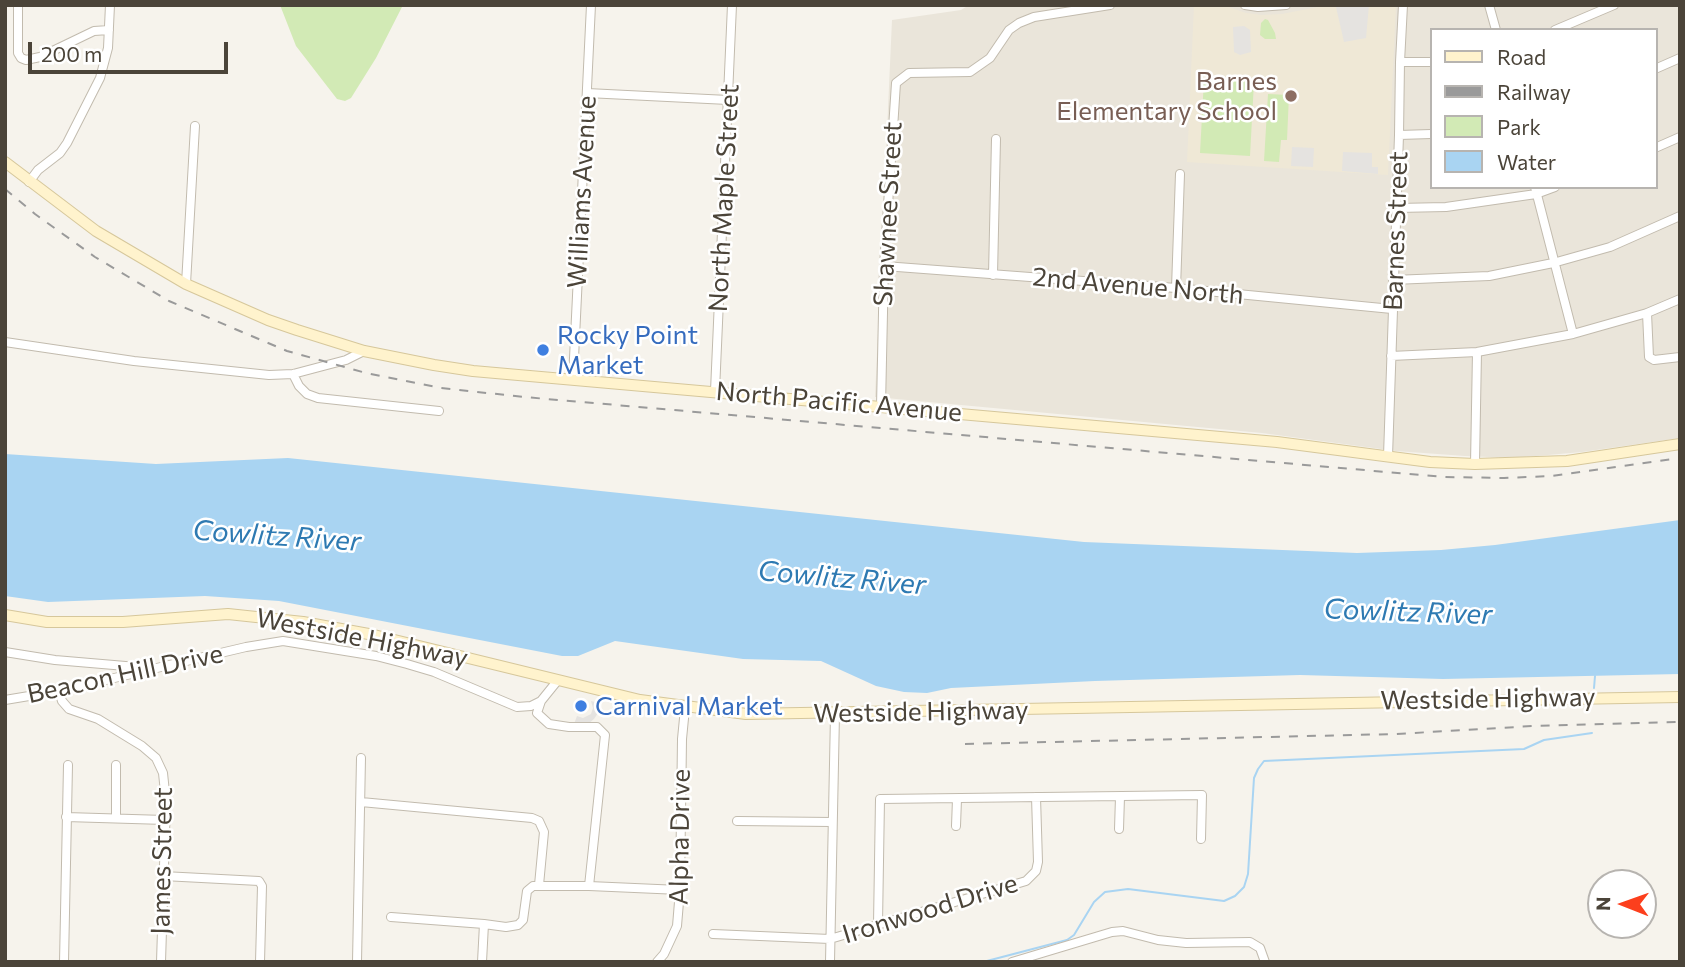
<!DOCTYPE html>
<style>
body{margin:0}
#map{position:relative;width:1685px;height:967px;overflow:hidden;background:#f6f3ec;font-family:Commissioner,sans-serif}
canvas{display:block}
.frame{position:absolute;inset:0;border:7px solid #4b4439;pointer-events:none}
.legend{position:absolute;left:1430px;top:28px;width:228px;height:161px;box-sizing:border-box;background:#fff;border:2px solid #b7b4b0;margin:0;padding:9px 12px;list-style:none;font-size:21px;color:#4b4439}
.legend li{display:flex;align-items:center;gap:14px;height:35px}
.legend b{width:35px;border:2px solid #b7b4b0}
.north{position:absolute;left:1587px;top:869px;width:70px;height:70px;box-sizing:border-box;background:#fff;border:2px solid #b7b4b0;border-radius:50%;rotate:271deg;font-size:19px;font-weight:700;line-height:28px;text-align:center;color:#4b4439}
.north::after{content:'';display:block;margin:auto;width:24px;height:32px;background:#fc3f1d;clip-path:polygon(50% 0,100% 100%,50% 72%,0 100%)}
.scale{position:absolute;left:28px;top:42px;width:200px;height:32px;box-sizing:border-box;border:4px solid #4b4439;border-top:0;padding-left:9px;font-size:21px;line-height:24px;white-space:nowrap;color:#4b4439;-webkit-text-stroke:5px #fff;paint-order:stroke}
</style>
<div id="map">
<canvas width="1685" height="967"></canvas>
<div class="frame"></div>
<ul class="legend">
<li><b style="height:9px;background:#fff3cd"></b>Road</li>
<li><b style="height:9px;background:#9a9a9a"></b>Railway</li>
<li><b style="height:19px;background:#d2eab5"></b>Park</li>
<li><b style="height:19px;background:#a9d4f2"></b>Water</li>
</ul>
<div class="north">N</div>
<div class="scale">200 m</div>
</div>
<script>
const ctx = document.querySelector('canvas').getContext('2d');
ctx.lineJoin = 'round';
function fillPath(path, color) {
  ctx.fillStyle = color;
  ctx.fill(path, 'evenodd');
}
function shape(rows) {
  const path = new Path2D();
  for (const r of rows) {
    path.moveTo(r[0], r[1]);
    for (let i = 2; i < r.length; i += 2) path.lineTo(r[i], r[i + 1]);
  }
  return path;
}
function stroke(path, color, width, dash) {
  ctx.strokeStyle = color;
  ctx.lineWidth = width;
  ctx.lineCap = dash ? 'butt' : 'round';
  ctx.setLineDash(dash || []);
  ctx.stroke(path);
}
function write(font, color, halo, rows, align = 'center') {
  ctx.font = font + ' Commissioner,sans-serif';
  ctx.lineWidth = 5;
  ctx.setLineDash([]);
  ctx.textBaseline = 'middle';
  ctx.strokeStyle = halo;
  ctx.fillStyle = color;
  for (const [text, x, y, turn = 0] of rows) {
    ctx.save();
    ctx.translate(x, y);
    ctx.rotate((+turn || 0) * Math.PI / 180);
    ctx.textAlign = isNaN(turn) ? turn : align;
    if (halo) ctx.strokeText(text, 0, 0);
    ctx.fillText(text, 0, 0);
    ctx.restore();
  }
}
fillPath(shape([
 [969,5,1680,5,1680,438,1582,452,1513,458,1465,456,1396,451,1262,433,875,397,892,20,961,10],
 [1431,30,1655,30,1655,187,1431,187]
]), '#eae5da');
fillPath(shape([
 [1194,5,1223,5,1246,13,1262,15,1282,14,1328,5,1396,5,1388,175,1187,162]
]), '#efe8d6');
fillPath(shape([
 [280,5,403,5,376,58,351,98,345,101,337,99,296,46],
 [1265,19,1268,20,1275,33,1276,39,1265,39,1260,35,1261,23],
 [1204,79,1254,82,1250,156,1200,153],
 [1268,94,1289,95,1287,140,1281,140,1279,162,1264,161]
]), '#d2eab5');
fillPath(shape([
 [1348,5,1369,5,1366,38,1344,42,1336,7],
 [1244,26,1250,30,1251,52,1240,55,1234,52,1233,27],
 [1292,147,1314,148,1313,167,1291,166],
 [1343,152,1372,153,1372,167,1378,167,1378,174,1342,171],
 [591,701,599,703,598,713,594,719,588,724,574,724,577,716,583,718,591,714,593,708]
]), '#e5e3e0');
fillPath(shape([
 [5,454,156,464,288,458,1084,542,1357,553,1441,550,1495,545,1680,520,1680,674,1443,679,1300,675,1095,681,951,688,927,693,904,692,876,686,821,661,743,659,615,641,578,656,562,656,279,601,205,596,48,602,5,596]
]), '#a9d4f2');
stroke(shape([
 [1594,688,1595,676],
 [983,962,1067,940,1074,935,1094,902,1105,892,1128,889,1224,901,1235,896,1244,887,1248,874,1254,778,1258,769,1264,761,1524,749,1544,740,1592,733]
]), '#a9d4f2', 2);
const street = shape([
 [18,5,18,53,21,58,26,60,40,57,94,31,109,30],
 [1245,5,1258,7,1286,5],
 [1489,5,1496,30],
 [1555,30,1614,5],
 [1400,62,1431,62],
 [1655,69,1680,58],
 [587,93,728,100],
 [1399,135,1431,134],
 [1655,148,1680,137],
 [29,182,38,170,60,153,67,143,100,78,108,48,110,5],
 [1535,187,1573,334],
 [1397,208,1446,207,1536,194,1555,187],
 [884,266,1176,288,1392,309],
 [993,275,996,139],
 [1393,280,1489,276,1553,263,1610,247,1680,216],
 [186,284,195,126],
 [1176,288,1180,174],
 [1647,313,1649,357,1654,360,1680,357],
 [5,342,134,361,269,375,293,374,346,360,364,351],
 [1391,356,1477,352,1573,334,1647,313,1680,299],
 [293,374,299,386,307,394,318,398,439,411],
 [573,379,591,5],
 [715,391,732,5],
 [881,406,884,266,896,83,909,73,970,72,990,58,1009,30,1019,23,1034,17,1110,5],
 [1388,456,1399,135,1400,62,1403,5],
 [1475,464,1477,352],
 [5,652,55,660,149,668],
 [59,691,62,701,69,709,98,719,142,746,156,758,163,773,166,802,161,962],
 [5,700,59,691,246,647,283,641,376,656,407,664,434,672,517,707,531,706,541,701,558,680],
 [541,701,537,713,549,724,569,727,597,727,605,735,589,886],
 [361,802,532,818,539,821,544,832,539,885],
 [66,817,165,820],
 [116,818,116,765],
 [737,821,832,822],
 [956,826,957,799],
 [1119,829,1120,797],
 [163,876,259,881,262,886,260,962],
 [391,917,484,924],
 [878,924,880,799,1202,795,1201,839],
 [713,934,830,939,1026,881,1036,871,1038,862,1036,797],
 [64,962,68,765],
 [357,962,361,758],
 [482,962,484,924,506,927,518,925,523,920,527,891,533,886,589,886,680,890],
 [657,962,664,954,677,926,680,890,682,739,685,708],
 [830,962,835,714],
 [1012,962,1112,932,1123,931,1158,940,1186,943,1250,942,1260,948,1265,962]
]);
const secondary = shape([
 [5,162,96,231,186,284,268,320,297,330,364,351,434,365,473,371,1277,442,1430,462,1475,464,1567,461,1680,444],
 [5,615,47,622,123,622,228,614,303,622,374,635,640,700,746,714,1680,697]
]);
stroke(street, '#c2bbae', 10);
stroke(secondary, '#d6c79b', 12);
stroke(street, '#fff', 8);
stroke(secondary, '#fff3cd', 10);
stroke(shape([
 [5,189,35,214,95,257,169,301,287,351,366,373,441,388,524,397,1444,477,1504,478,1551,476,1680,458],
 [965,744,1396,734,1533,726,1680,722]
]), '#9a9a9a', 2, [9, 9]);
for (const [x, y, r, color] of [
 [1291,96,7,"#8d6e63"],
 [543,350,7,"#3f7fe0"],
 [581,706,7,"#3f7fe0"]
]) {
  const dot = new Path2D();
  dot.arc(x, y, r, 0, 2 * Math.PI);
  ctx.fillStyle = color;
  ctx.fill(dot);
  stroke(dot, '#fff', 2.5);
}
write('26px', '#785e54', '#fff', [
 ["Barnes",1277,81],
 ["Elementary School",1277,111]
], 'right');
write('26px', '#4b4439', '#fff', [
 ["Williams Avenue",582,192,-87],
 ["North Maple Street",724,198,-87],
 ["Shawnee Street",888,214,-87],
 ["Barnes Street",1396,231,-88],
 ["2nd Avenue North",1138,286,5],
 ["North Pacific Avenue",839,402,5],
 ["Westside Highway",362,638,11],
 ["Beacon Hill Drive",125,674,-12],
 ["Westside Highway",1488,699,-1],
 ["Westside Highway",921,712,-1],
 ["Alpha Drive",680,837,-89],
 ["James Street",162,861,-89],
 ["Ironwood Drive",930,909,-17]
]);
write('26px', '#366cbe', '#fff', [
 ["Rocky Point",557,335],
 ["Market",557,365],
 ["Carnival Market",595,706]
], 'left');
write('italic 28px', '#2e7ab2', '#fff', [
 ["Cowlitz River",277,536,4],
 ["Cowlitz River",842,578,5],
 ["Cowlitz River",1408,612,2]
]);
</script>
